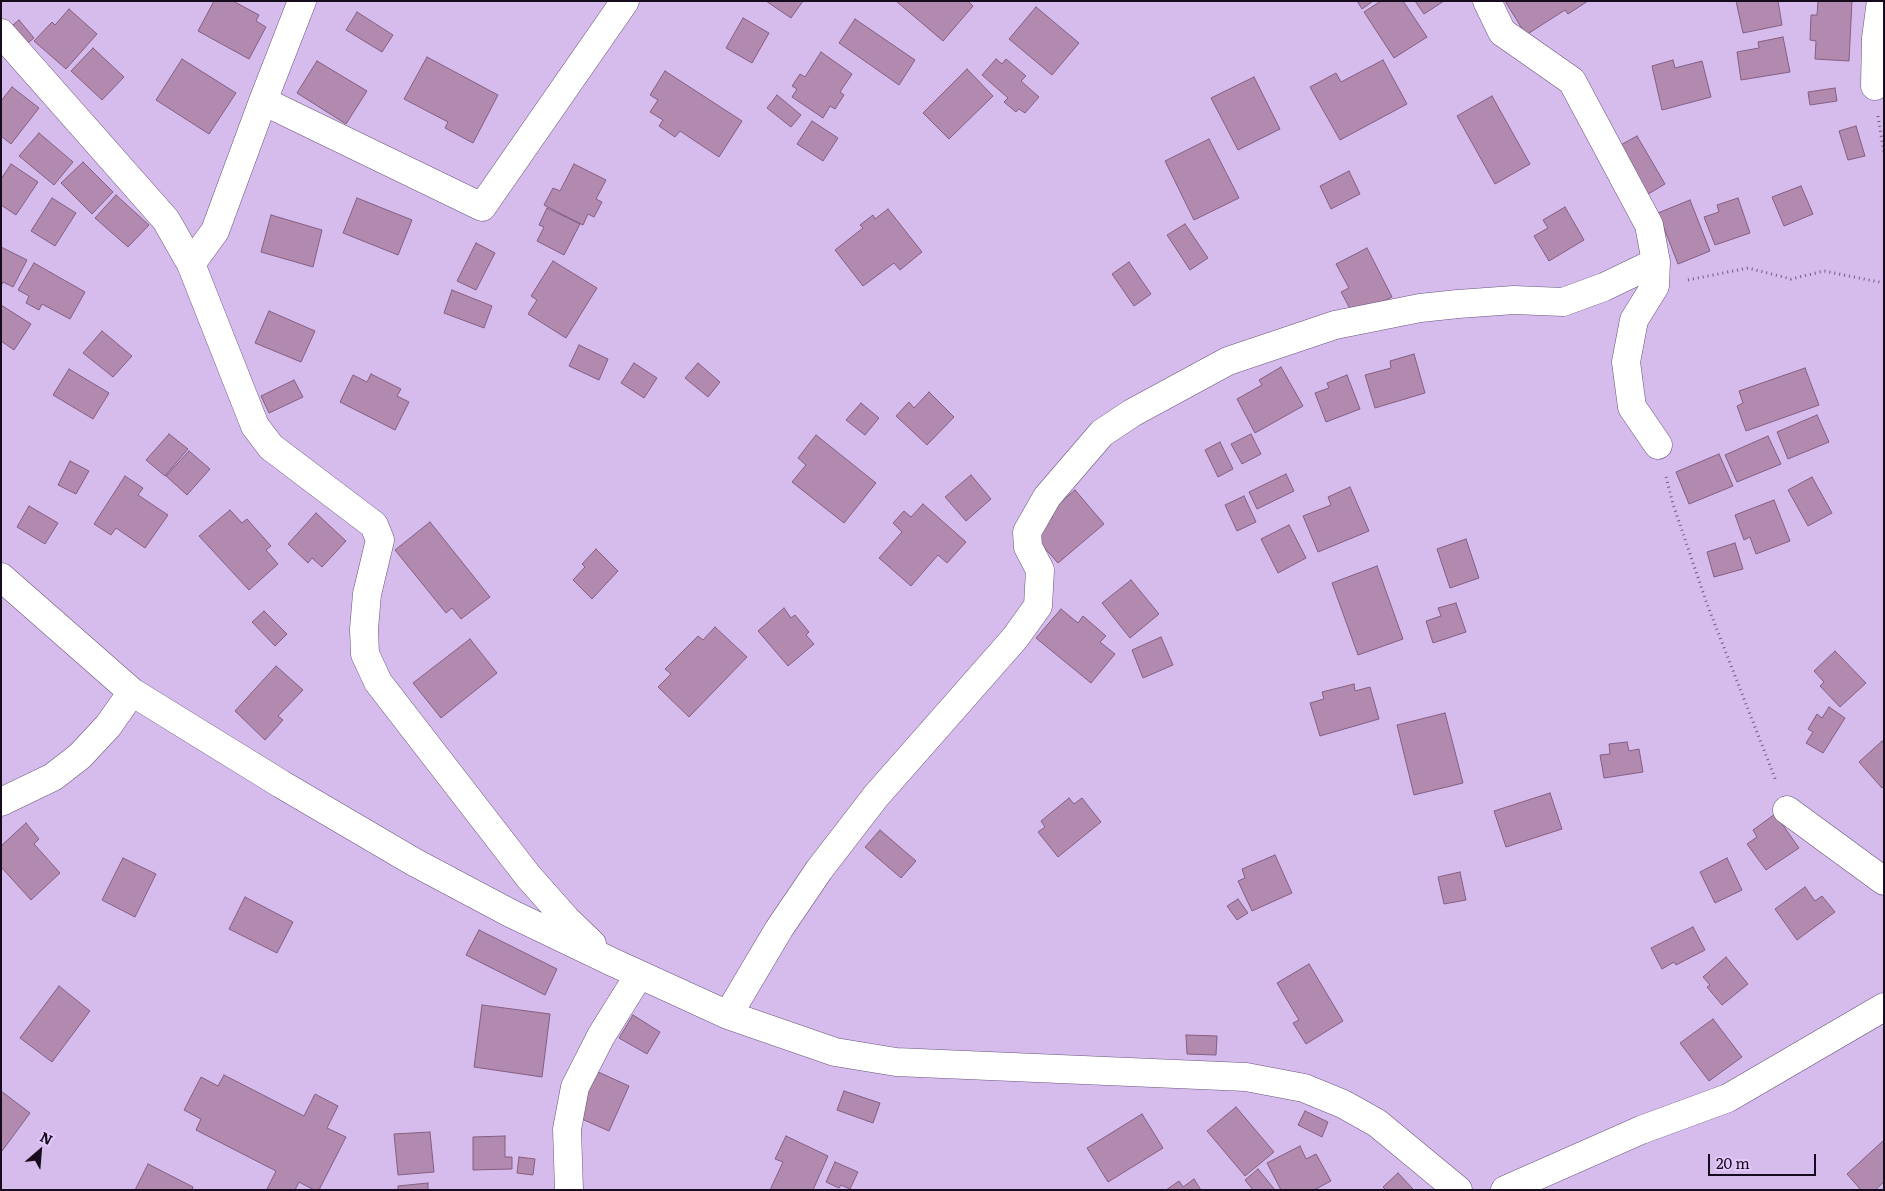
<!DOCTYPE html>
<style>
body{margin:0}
#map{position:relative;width:1885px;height:1191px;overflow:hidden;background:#d6bcec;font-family:Literata,serif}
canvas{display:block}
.frame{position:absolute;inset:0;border:2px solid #160c1d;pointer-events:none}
.north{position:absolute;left:15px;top:1126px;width:50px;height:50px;-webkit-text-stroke:4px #e3c9fa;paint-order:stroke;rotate:27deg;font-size:14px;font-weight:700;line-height:20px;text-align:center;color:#160c1d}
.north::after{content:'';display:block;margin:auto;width:18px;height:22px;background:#160c1d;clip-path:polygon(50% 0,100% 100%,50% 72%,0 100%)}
.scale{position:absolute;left:1708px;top:1154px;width:108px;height:22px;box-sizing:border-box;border:2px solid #160c1d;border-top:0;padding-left:6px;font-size:15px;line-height:18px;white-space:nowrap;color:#160c1d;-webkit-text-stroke:4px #e3c9fa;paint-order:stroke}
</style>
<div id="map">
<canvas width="1885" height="1191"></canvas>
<div class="frame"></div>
<div class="north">N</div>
<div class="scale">20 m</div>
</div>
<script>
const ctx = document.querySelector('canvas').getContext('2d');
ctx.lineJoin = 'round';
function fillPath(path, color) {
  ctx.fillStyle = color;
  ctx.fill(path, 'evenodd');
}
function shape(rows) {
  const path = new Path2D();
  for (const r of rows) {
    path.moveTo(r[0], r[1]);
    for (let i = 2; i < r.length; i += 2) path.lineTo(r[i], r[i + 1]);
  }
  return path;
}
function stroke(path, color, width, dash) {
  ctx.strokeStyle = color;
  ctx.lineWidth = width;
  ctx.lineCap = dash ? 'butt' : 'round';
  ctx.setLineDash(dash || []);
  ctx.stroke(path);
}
const building = shape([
 [214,1,233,1,259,15,256,21,266,27,249,59,198,31,214,1],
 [766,1,803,1,791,18,766,1],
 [896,1,968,1,973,6,943,41,896,1],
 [1357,1,1373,1,1362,9,1357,1],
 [1381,1,1403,1,1427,37,1394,58,1364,12,1381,1],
 [1415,1,1444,1,1424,14,1415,1],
 [1505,1,1588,1,1568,14,1565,10,1526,35,1505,1],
 [1736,1,1778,1,1782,25,1743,33,1736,1],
 [1818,1,1852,1,1849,61,1815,59,1816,41,1810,40,1811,15,1817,15,1818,1],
 [1036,7,1079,43,1052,75,1009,39,1036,7],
 [69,9,97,34,66,69,34,41,52,22,55,25,69,9],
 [357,12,393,35,382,52,346,30,357,12],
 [743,18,769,33,752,63,726,48,743,18],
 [855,19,915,60,899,85,839,43,855,19],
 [19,20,34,38,23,47,8,29,19,20],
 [1783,37,1790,72,1741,80,1737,52,1759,48,1758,42,1783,37],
 [93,48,124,77,102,100,71,71,93,48],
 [821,52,852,74,840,92,844,95,835,109,830,106,823,118,792,97,797,89,792,86,800,74,805,77,821,52],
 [427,57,498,95,473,143,445,128,448,122,404,99,427,57],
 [182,59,236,93,209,134,156,100,182,59],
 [996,59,1002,64,1006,59,1026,76,1021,81,1039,97,1025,113,1019,109,1016,112,1004,102,1008,98,982,75,996,59],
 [1383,60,1407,104,1340,140,1310,87,1336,73,1341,82,1383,60],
 [1673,60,1675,68,1702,61,1711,97,1662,110,1652,66,1673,60],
 [317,61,367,91,346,124,297,93,317,61],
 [967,69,993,96,949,139,923,113,967,69],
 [665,71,742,121,719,157,680,131,675,137,659,126,663,120,650,112,658,100,650,95,665,71],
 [1254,77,1280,129,1238,150,1211,98,1254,77],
 [12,87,39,108,11,144,1,136,1,101,12,87],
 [1835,88,1837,101,1810,105,1808,92,1835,88],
 [777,95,801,115,791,127,767,108,777,95],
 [1492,96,1530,164,1495,184,1457,116,1492,96],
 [812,121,838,138,823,161,797,144,812,121],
 [1856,126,1865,156,1848,160,1839,131,1856,126],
 [39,133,73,162,54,185,19,156,39,133],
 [1637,136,1665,184,1645,196,1617,147,1637,136],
 [1209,139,1239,198,1194,220,1165,161,1209,139],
 [83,162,113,192,92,214,61,183,83,162],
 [11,164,38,182,16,215,1,205,1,179,11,164],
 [574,164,606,180,596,199,602,202,594,217,588,214,583,225,544,205,553,188,560,191,574,164],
 [1349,171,1360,194,1331,209,1320,186,1349,171],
 [1801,186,1813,214,1784,226,1772,197,1801,186],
 [116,195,149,225,128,247,95,218,116,195],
 [52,198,76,213,55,246,31,231,52,198],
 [357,198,412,220,398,255,343,233,357,198],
 [1738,198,1750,233,1715,245,1704,217,1719,212,1717,205,1738,198],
 [1690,200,1710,251,1678,264,1658,213,1690,200],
 [1565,207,1584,240,1549,261,1534,236,1548,228,1543,220,1565,207],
 [547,208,580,224,564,255,537,241,544,227,539,225,547,208],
 [888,209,922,252,900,270,894,263,863,286,835,250,863,228,860,225,873,215,875,219,888,209],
 [271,215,322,230,313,267,261,252,271,215],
 [1185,224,1208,258,1190,270,1167,235,1185,224],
 [476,243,495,253,476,290,457,281,476,243],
 [1,247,27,260,13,287,3,282,1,286,1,247],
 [1367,248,1392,297,1354,316,1341,292,1349,288,1336,264,1367,248],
 [553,261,597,288,566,338,528,314,537,300,531,296,553,261],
 [1129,262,1151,294,1134,306,1112,274,1129,262],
 [34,263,85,292,70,319,42,304,39,310,26,303,29,296,18,290,34,263],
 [452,290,492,306,484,328,444,313,452,290],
 [1,305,31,324,14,350,1,341,1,305],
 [269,311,315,331,301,362,255,343,269,311],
 [102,331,132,356,113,377,83,353,102,331],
 [579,345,608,359,599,380,569,366,579,345],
 [1414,354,1425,393,1375,408,1365,375,1391,368,1390,361,1414,354],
 [634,363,657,378,644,398,621,383,634,363],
 [698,363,720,382,708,397,685,378,698,363],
 [1281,367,1303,406,1255,433,1237,399,1262,385,1259,380,1281,367],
 [1805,368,1819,405,1746,431,1737,406,1743,403,1739,391,1805,368],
 [69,369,109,393,93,419,53,395,69,369],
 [371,374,401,389,397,396,409,402,395,430,340,402,353,375,367,382,371,374],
 [1347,375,1360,409,1326,422,1315,393,1329,388,1327,383,1347,375],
 [294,380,303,397,269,413,261,396,294,380],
 [929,392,954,417,927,445,896,416,909,402,914,408,929,392],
 [861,403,879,418,865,435,846,420,861,403],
 [1817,415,1829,442,1788,459,1777,432,1817,415],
 [169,434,188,449,165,476,146,460,169,434],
 [1251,434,1261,454,1242,464,1231,444,1251,434],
 [816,435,876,483,844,523,792,482,806,465,798,458,816,435],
 [1768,436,1781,464,1737,482,1725,455,1768,436],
 [1220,442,1233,469,1218,477,1205,450,1220,442],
 [189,451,210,469,187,495,166,476,189,451],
 [1719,454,1733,486,1689,504,1676,472,1719,454],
 [70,461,89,471,76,494,58,485,70,461],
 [1286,474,1294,491,1257,509,1249,492,1286,474],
 [971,475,991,499,966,521,945,497,971,475],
 [125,476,143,488,138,495,168,515,145,548,116,528,111,535,94,524,125,476],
 [1812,477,1832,513,1808,526,1788,490,1812,477],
 [1350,487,1369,531,1318,552,1303,516,1331,505,1328,497,1350,487],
 [1075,490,1104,524,1058,563,1033,535,1053,517,1049,512,1075,490],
 [1244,496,1256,522,1237,531,1225,505,1244,496],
 [1774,500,1790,541,1756,554,1750,537,1744,540,1735,515,1774,500],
 [923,504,966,542,947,563,938,555,911,586,879,558,902,532,893,523,904,511,911,517,923,504],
 [29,506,58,523,45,544,17,527,29,506],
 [230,510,242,523,247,519,271,546,266,550,278,564,249,590,199,536,230,510],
 [316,513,346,541,322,567,312,558,308,563,288,544,316,513],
 [430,522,490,597,461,619,452,608,446,613,395,550,430,522],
 [1289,525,1306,558,1278,573,1261,539,1289,525],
 [1466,539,1479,578,1450,588,1437,549,1466,539],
 [1735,543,1743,569,1714,577,1707,552,1735,543],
 [596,549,618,571,592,599,573,580,585,567,582,564,596,549],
 [1377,566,1403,639,1358,655,1332,583,1377,566],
 [1131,580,1159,614,1130,638,1102,603,1131,580],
 [1456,603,1466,632,1433,643,1426,621,1441,616,1438,608,1456,603],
 [784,608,791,618,795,615,809,632,806,635,814,644,788,666,758,631,784,608],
 [1061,609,1078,623,1083,616,1106,636,1100,642,1115,654,1091,683,1036,638,1061,609],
 [264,611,287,634,275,646,252,622,264,611],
 [715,627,747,657,689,717,658,687,671,674,665,669,698,636,703,640,715,627],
 [1161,637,1173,665,1143,678,1132,650,1161,637],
 [470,639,497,673,441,718,413,683,470,639],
 [1835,651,1866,683,1840,707,1820,686,1824,682,1814,671,1835,651],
 [276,666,303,690,278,716,283,720,265,740,235,711,276,666],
 [1354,684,1355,691,1370,687,1379,719,1320,736,1310,703,1324,699,1322,692,1354,684],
 [1829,707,1845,718,1823,753,1806,743,1813,732,1808,729,1817,714,1822,718,1829,707],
 [1445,713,1463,783,1414,795,1397,725,1445,713],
 [1882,741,1884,744,1884,786,1882,788,1859,762,1882,741],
 [1627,742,1629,751,1639,749,1643,772,1604,778,1600,755,1610,754,1609,744,1627,742],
 [1550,793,1562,829,1506,847,1494,811,1550,793],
 [1069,798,1074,804,1082,798,1101,822,1058,857,1038,832,1045,827,1041,821,1069,798],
 [1775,814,1799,848,1766,870,1747,844,1757,837,1753,830,1775,814],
 [26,823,39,839,34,844,60,873,31,900,1,867,1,846,26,823],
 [880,830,916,861,901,878,865,847,880,830],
 [1275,855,1292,893,1252,911,1238,881,1245,878,1242,869,1275,855],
 [123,858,156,874,135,917,102,900,123,858],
 [1727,858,1742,890,1715,903,1700,872,1727,858],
 [1460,872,1466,900,1444,904,1438,877,1460,872],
 [1805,887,1815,901,1822,896,1835,912,1797,940,1775,909,1805,887],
 [245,897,293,922,277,953,229,929,245,897],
 [1238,899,1248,913,1237,920,1227,906,1238,899],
 [1693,927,1705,950,1676,965,1674,962,1662,969,1651,948,1693,927],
 [479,930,557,969,545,995,466,955,479,930],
 [1726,957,1748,984,1722,1005,1707,987,1710,985,1703,977,1726,957],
 [1309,964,1343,1021,1306,1044,1293,1023,1299,1020,1277,983,1309,964],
 [59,986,90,1011,52,1062,20,1038,59,986],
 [482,1005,550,1014,542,1077,474,1067,482,1005],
 [633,1015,660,1032,647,1054,619,1038,633,1015],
 [1713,1019,1742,1057,1709,1081,1680,1043,1713,1019],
 [1186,1035,1217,1036,1216,1055,1187,1054,1186,1035],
 [596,1071,629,1086,609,1131,575,1116,596,1071],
 [224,1075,304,1116,315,1094,338,1106,327,1128,346,1137,319,1190,314,1190,299,1182,295,1190,269,1190,267,1189,276,1171,196,1130,201,1119,184,1110,201,1077,218,1086,224,1075],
 [1,1091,30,1113,2,1151,1,1150,1,1091],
 [844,1091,880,1103,873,1123,837,1110,844,1091],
 [1236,1107,1274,1152,1245,1176,1207,1131,1236,1107],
 [1305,1111,1328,1122,1322,1137,1298,1125,1305,1111],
 [1142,1114,1163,1148,1108,1182,1087,1148,1142,1114],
 [430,1132,434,1172,398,1175,394,1134,430,1132],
 [505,1136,505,1157,512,1157,512,1169,473,1170,473,1137,505,1136],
 [786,1136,828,1156,813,1190,770,1190,783,1162,775,1159,786,1136],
 [1884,1140,1884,1182,1875,1190,1861,1190,1847,1174,1884,1140],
 [1300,1146,1306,1159,1316,1154,1331,1181,1314,1190,1281,1190,1267,1163,1300,1146],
 [519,1157,535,1159,533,1175,517,1173,519,1157],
 [835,1162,858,1172,850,1189,841,1185,839,1188,826,1182,835,1162],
 [148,1164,193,1187,192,1190,135,1190,148,1164],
 [1258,1169,1275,1190,1253,1190,1245,1180,1258,1169],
 [1398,1173,1414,1190,1386,1190,1383,1187,1398,1173],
 [1194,1179,1201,1190,1166,1190,1179,1181,1183,1187,1194,1179],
 [428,1183,428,1190,398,1190,398,1186,428,1183]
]);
fillPath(building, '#b289af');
stroke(building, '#845e82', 1);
const minor = shape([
 [1487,1,1502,32,1572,81,1649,225,1656,262,1655,286,1634,320,1626,362,1632,407,1658,445],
 [1,33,166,220,191,264,255,426,271,447,374,525,380,540,367,594,364,629,365,654,378,682,528,876,567,920,592,944],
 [1875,86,1876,38,1881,1],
 [263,101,482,207,625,1],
 [191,264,215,231,263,101,302,1],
 [1,577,132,692,281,784,414,862,510,913,610,961,728,1015,835,1052,896,1062,1246,1077,1304,1088,1343,1104,1377,1123,1458,1190],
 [1,802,53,777,80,756,108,726,132,692],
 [1787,810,1884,881],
 [728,1015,779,929,819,870,876,796,1015,638,1038,606,1040,570,1028,547,1027,532,1047,497,1102,433,1132,413,1228,361,1335,325,1420,308,1458,304,1514,300,1563,302,1604,287,1656,262],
 [569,1190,567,1129,575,1087,601,1036,639,975],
 [1505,1190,1641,1130,1728,1098,1884,1007]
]);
stroke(minor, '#6a537d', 29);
stroke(shape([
 [1878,116,1884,153],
 [1688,280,1748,268,1791,279,1824,271,1884,283],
 [1666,477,1673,504,1707,604,1776,781]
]), '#6d5c7b', 3, [1, 4]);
stroke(minor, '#fff', 28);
</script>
